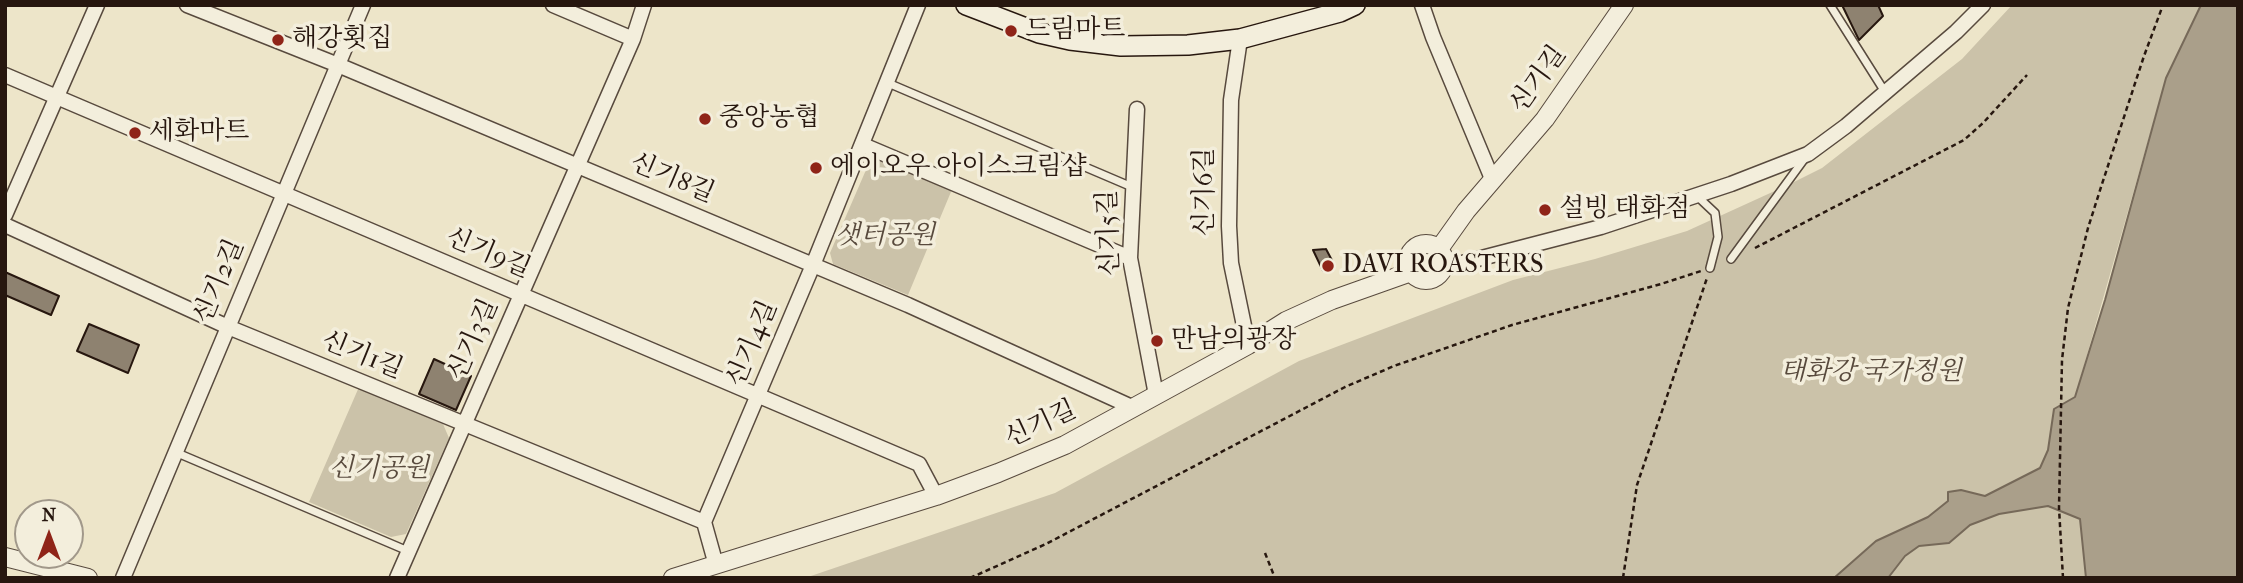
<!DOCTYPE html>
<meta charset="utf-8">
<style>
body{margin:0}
#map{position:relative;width:2243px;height:583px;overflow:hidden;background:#ede5c9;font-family:"IM FELL French Canon",serif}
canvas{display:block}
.frame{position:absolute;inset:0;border:7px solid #27170f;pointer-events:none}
.north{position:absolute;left:14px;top:499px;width:70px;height:70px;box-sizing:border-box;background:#f3eedc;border:2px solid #a1988a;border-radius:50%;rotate:0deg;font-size:19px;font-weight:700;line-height:28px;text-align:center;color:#27170f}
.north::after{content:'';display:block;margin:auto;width:24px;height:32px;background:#8f2418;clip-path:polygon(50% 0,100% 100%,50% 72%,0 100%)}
</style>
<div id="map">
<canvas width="2243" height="583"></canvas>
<div class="frame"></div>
<div class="north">N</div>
</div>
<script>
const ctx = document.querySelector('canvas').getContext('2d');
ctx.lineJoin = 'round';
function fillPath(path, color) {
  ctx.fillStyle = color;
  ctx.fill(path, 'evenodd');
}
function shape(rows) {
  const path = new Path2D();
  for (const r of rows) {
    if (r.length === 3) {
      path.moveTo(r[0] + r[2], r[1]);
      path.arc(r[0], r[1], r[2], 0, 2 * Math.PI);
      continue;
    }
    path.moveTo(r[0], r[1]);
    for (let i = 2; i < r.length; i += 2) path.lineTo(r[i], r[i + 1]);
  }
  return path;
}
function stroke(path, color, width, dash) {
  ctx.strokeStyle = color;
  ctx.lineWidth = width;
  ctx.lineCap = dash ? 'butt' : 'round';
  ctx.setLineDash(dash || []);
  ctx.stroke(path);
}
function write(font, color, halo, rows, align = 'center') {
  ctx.font = font + ' "IM FELL French Canon","Noto Serif KR",serif';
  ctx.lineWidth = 7;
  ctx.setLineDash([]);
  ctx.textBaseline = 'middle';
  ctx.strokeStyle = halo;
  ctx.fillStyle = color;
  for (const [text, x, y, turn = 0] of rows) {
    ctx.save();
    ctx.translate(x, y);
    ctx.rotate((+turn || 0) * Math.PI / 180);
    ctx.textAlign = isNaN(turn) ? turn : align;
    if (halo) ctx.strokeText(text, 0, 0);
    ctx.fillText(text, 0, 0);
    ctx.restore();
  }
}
fillPath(shape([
 [2012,5,2201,5,2166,78,2075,397,2079,508,2086,578,805,578,1055,493,1299,361,1513,280,1595,259,1687,231,1790,184,1822,168,1962,59],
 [880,157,953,187,908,295,833,264,830,253,869,163],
 [359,387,443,424,449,438,406,534,391,537,309,502]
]), '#cbc2a9');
const water = shape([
 [2201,5,2238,5,2238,578,2086,578,2080,519,2048,506,1999,514,1970,525,1949,543,1919,546,1905,556,1888,578,1834,578,1876,541,1928,517,1948,501,1948,492,1961,490,1985,496,2040,468,2048,450,2054,409,2075,397,2105,300,2166,78,2201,5]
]);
fillPath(water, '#aa9f8a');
stroke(water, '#766959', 2);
const building = shape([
 [1842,5,1878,5,1883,16,1859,40,1842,5],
 [1326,249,1335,266,1323,271,1313,250,1326,249],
 [5,272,59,296,51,315,5,295,5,272],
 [89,324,139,345,128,373,77,351,89,324],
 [434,359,471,376,456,410,419,394,434,359]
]);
fillPath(building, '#8e8270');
stroke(building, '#27170f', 2);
const service = shape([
 [1830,5,1885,92],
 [888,83,1132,187],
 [1697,196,1715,213,1718,237,1710,268],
 [1731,259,1805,158],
 [175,452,408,551]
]);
const minor = shape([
 [187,5,338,65,908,305,1134,408],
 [553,5,633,39],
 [1422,5,1433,37,1493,181],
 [1240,39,1231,100,1229,226,1231,263,1248,345],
 [5,75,919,464,936,496],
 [1137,109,1130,258,1156,395],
 [863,145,1130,258],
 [5,215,97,5],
 [5,225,228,327,704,522],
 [1443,268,1601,227,1731,184,1808,154,1846,126,1956,32,1983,5],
 [716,565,704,522,813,265,918,5],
 [123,578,363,5],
 [397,578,633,39,644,5]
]);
const tertiary = shape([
 [1426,262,18],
 [1439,249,1466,211,1545,119,1624,5],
 [5,557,88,578],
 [673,578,936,496,998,473,1065,445,1248,345,1286,321,1332,300,1411,272]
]);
const secondary = shape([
 [966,5,1039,33,1070,40,1121,46,1188,45,1240,39,1340,12,1355,5]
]);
stroke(service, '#584a3e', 10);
stroke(minor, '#584a3e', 17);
stroke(tertiary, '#584a3e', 20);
stroke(secondary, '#27170f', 22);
stroke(shape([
 [1755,248,1964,140,1983,123,2027,75],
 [1265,553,1275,578],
 [970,578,1046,544,1345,387,1394,366,1512,325,1661,284,1701,271],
 [1623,578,1637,485,1707,278],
 [2063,578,2059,508,2062,360,2068,308,2088,228,2102,184,2144,56,2163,5]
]), '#27170f', 2.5, [5, 3.5]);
stroke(service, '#f3eedc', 7);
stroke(minor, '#f3eedc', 14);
stroke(tertiary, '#f3eedc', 18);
stroke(secondary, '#f3eedc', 19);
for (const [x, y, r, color] of [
 [1011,31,7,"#8f2418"],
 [278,40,7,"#8f2418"],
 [705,119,7,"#8f2418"],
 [135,133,7,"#8f2418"],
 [816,168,7,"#8f2418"],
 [1545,210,7,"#8f2418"],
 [1328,266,7,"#8f2418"],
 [1157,341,7,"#8f2418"]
]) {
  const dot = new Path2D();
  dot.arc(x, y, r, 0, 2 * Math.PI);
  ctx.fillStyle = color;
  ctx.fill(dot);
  stroke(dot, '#f3eedc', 2.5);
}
write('26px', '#27170f', '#f3eedc', [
 ["드림마트",1025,31],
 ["해강횟집",292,40],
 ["중앙농협",719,119],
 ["세화마트",149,133],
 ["에이오우 아이스크림샵",830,168],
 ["설빙 태화점",1559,210],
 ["DAVI ROASTERS",1342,266],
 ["만남의광장",1171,341]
], 'left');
write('26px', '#27170f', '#f3eedc', [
 ["신기길",1539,80,-54],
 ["신기8길",672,179,23],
 ["신기6길",1206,192,-90],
 ["신기5길",1110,233,-92],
 ["신기9길",488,254,23],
 ["신기2길",220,282,-67],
 ["신기3길",474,340,-66],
 ["신기4길",753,344,-67],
 ["신기1길",362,356,22],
 ["신기길",1041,425,-25]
]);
write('italic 26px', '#584a3d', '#f3eedc', [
 ["샛터공원",885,237],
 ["태화강 국가정원",1871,373],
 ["신기공원",379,470]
]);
</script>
